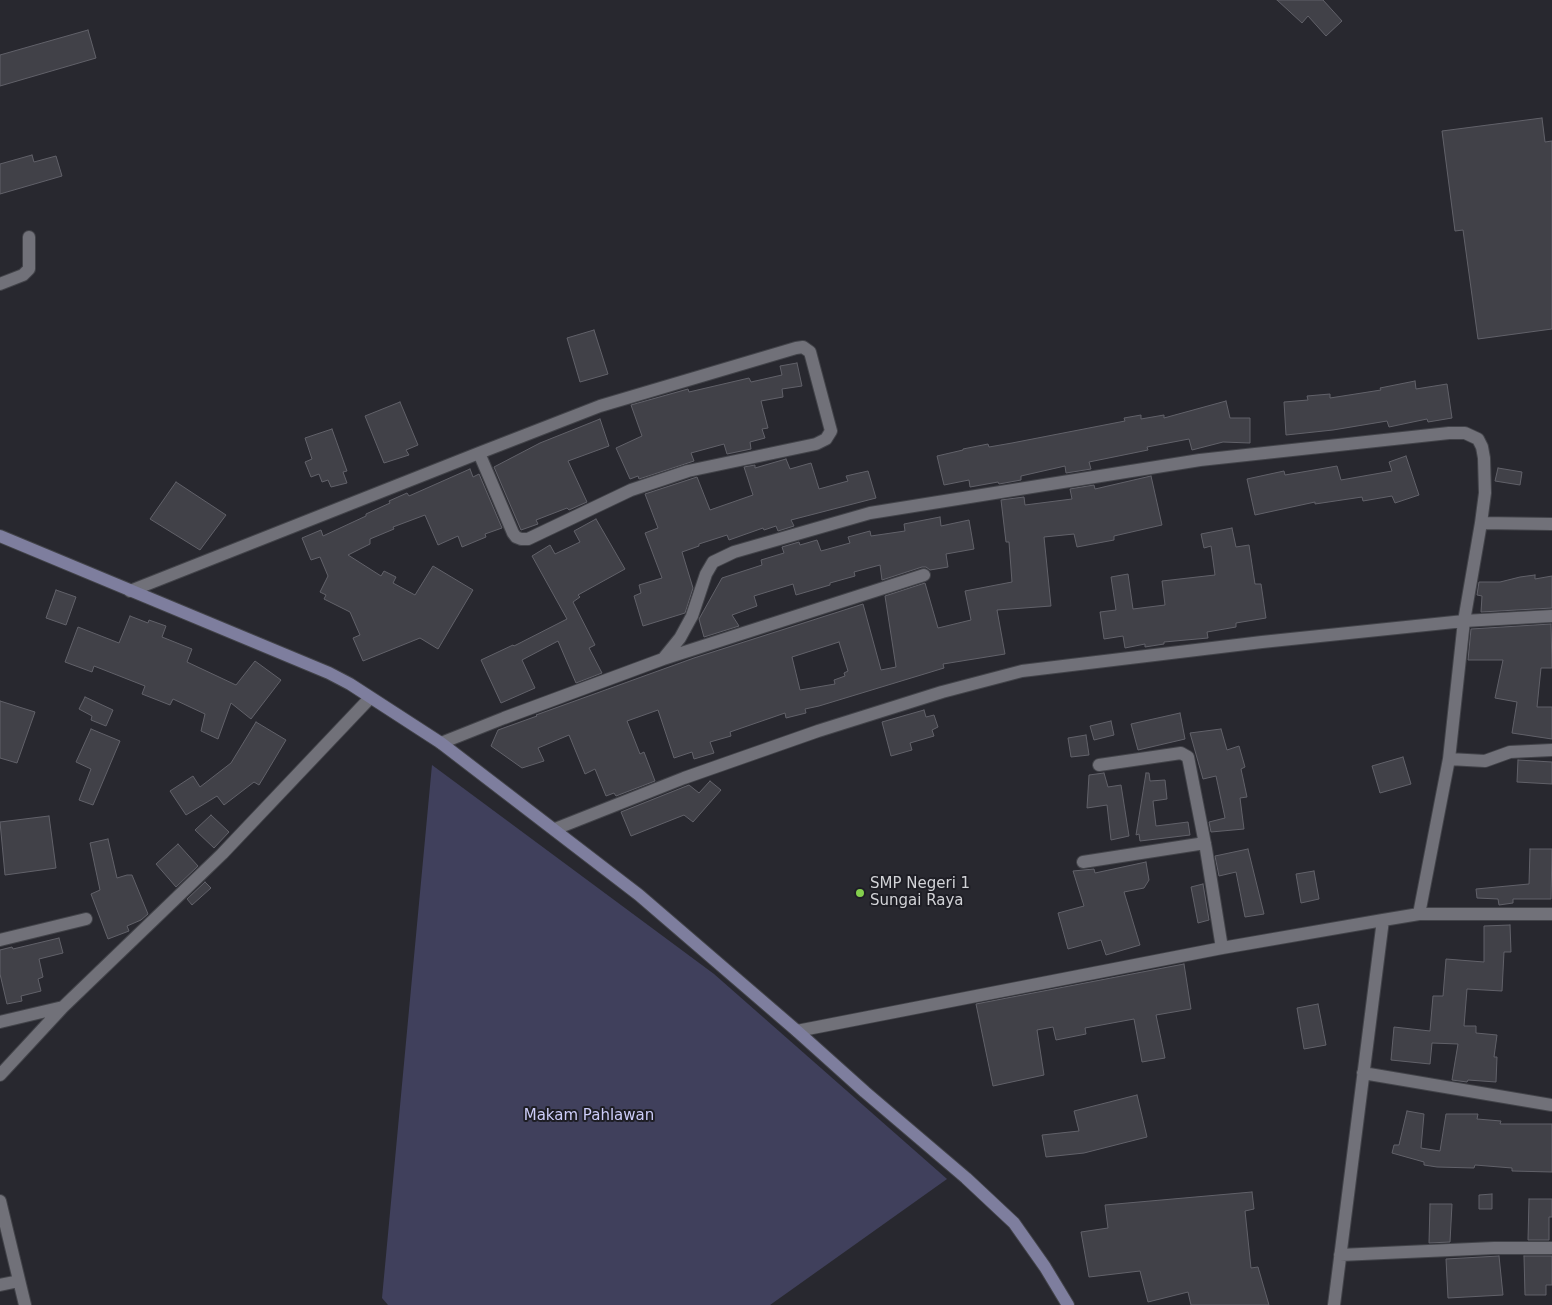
<!DOCTYPE html>
<style>
body{margin:0}
canvas{display:block;background:#28282f}
</style>
<canvas width="1552" height="1305"></canvas>
<script>
const ctx = document.querySelector('canvas').getContext('2d');
ctx.lineJoin = 'round';
function fillPath(path, color) {
  ctx.fillStyle = color;
  ctx.fill(path, 'evenodd');
}
function shape(rows) {
  const path = new Path2D();
  for (const r of rows) {
    path.moveTo(r[0], r[1]);
    for (let i = 2; i < r.length; i += 2) path.lineTo(r[i], r[i + 1]);
  }
  return path;
}
function stroke(path, color, width, dash) {
  ctx.strokeStyle = color;
  ctx.lineWidth = width;
  ctx.lineCap = dash ? 'butt' : 'round';
  ctx.setLineDash(dash || []);
  ctx.stroke(path);
}
function write(font, color, halo, rows, align = 'center') {
  ctx.font = font + ' "DejaVu Sans",sans-serif';
  ctx.lineWidth = 4;
  ctx.setLineDash([]);
  ctx.textBaseline = 'middle';
  ctx.strokeStyle = halo;
  ctx.fillStyle = color;
  for (const [text, x, y, turn = 0] of rows) {
    ctx.save();
    ctx.translate(x, y);
    ctx.rotate((+turn || 0) * Math.PI / 180);
    ctx.textAlign = isNaN(turn) ? turn : align;
    if (halo) ctx.strokeText(text, 0, 0);
    ctx.fillText(text, 0, 0);
    ctx.restore();
  }
}
fillPath(shape([
 [432,765,714,974,947,1179,770,1305,388,1305,382,1298]
]), '#40405c');
const building = shape([
 [1277,0,1323,0,1342,21,1326,36,1308,16,1302,23,1277,0],
 [88,30,96,58,0,86,0,55,88,30],
 [1542,118,1545,142,1552,141,1552,329,1478,339,1463,230,1455,231,1442,131,1542,118],
 [32,155,34,162,56,156,62,176,0,194,0,164,32,155],
 [594,330,608,374,580,382,567,338,594,330],
 [797,363,802,386,782,389,783,397,761,401,768,428,762,429,765,438,750,442,751,449,727,454,724,444,691,453,694,461,639,479,638,476,630,479,616,448,642,436,631,405,688,389,689,392,749,378,751,382,782,375,780,366,797,363],
 [1415,381,1416,389,1447,384,1452,418,1428,422,1427,419,1389,427,1387,421,1333,430,1286,435,1284,402,1308,400,1307,396,1330,394,1330,398,1381,390,1380,388,1415,381],
 [1226,401,1230,418,1250,418,1250,443,1223,442,1192,450,1189,439,1147,447,1148,450,1089,462,1091,469,1066,473,1065,466,1021,476,1021,480,999,484,998,482,970,487,969,480,944,485,937,456,963,450,963,449,988,444,989,447,1012,443,1125,421,1124,418,1141,415,1141,419,1164,415,1164,418,1226,401],
 [400,402,418,445,406,450,409,455,384,463,365,416,400,402],
 [600,419,609,446,568,461,587,502,569,510,567,508,536,520,538,524,521,530,494,467,540,443,600,419],
 [332,429,347,471,343,472,347,483,331,487,328,480,322,482,319,474,311,477,305,462,312,459,305,438,332,429],
 [1406,456,1419,495,1395,503,1392,496,1363,501,1362,497,1315,504,1315,502,1255,515,1247,479,1284,471,1285,475,1337,466,1341,480,1392,471,1389,462,1406,456],
 [786,459,790,469,811,463,819,489,848,481,846,476,868,471,876,498,791,520,794,526,778,531,776,526,764,530,763,528,729,540,727,535,699,544,699,546,682,552,693,588,685,613,643,626,634,596,641,593,639,585,662,578,645,533,658,528,645,494,697,477,710,510,753,495,744,467,755,465,755,468,786,459],
 [1498,468,1522,472,1520,485,1495,481,1498,468],
 [470,469,473,477,479,474,502,528,485,534,486,537,462,547,458,536,438,545,425,515,393,527,394,529,370,539,370,544,348,555,381,576,384,571,396,577,393,583,415,595,433,566,473,590,438,649,420,638,363,661,353,638,360,635,350,612,324,599,326,595,320,592,328,576,320,557,311,560,302,538,321,530,323,536,366,516,366,514,390,503,389,501,407,493,409,496,470,469],
 [1151,476,1162,525,1114,536,1114,540,1077,547,1074,534,1044,537,1051,606,997,610,1005,654,943,664,944,668,819,706,805,709,806,713,786,718,785,713,730,732,731,736,710,742,714,753,694,759,692,752,674,758,658,710,627,721,640,754,644,752,655,781,616,796,614,793,606,796,595,769,585,774,569,735,538,748,544,761,522,768,491,746,498,730,537,716,536,715,694,658,863,604,881,670,896,667,885,596,925,583,938,628,971,620,965,591,1012,582,1009,542,1006,542,1001,500,1024,497,1025,505,1072,499,1070,489,1094,485,1095,489,1151,476],
 [839,642,848,671,844,673,845,676,834,680,835,684,800,690,792,657,839,642],
 [176,482,226,515,200,550,150,519,176,482],
 [940,517,941,526,969,520,974,549,946,554,948,567,930,570,926,567,922,567,882,580,880,565,854,572,855,576,830,583,830,585,796,595,793,584,754,596,757,606,732,615,739,626,704,637,699,619,722,578,762,565,761,560,784,553,782,547,799,542,800,545,817,540,821,551,850,543,848,537,870,531,871,536,905,531,904,524,940,517],
 [596,519,625,569,578,595,580,597,573,602,595,645,589,648,602,673,576,683,558,641,522,660,535,688,501,703,481,660,513,645,514,646,567,619,532,556,550,545,555,554,580,542,574,531,596,519],
 [1232,528,1236,547,1249,545,1255,584,1261,584,1266,618,1236,623,1236,627,1207,632,1208,638,1164,642,1164,644,1145,647,1145,644,1125,648,1123,636,1104,639,1100,612,1116,610,1111,577,1128,574,1133,609,1165,605,1162,581,1215,575,1211,546,1204,548,1201,534,1232,528],
 [1535,575,1535,579,1552,576,1552,608,1481,612,1482,596,1477,595,1479,582,1500,582,1520,577,1535,575],
 [56,590,76,597,66,625,46,618,56,590],
 [130,616,148,623,149,620,166,626,162,637,192,649,187,662,236,685,255,661,281,680,251,719,231,703,218,739,201,731,205,714,173,699,170,705,142,694,145,686,94,666,92,672,65,662,78,627,119,643,130,616],
 [1551,624,1552,668,1541,668,1537,707,1552,707,1552,739,1512,733,1517,702,1495,698,1503,660,1468,660,1471,629,1551,624],
 [85,697,113,710,106,726,91,720,92,716,79,709,85,697],
 [0,701,35,712,17,763,0,758,0,701],
 [924,710,926,717,934,715,938,727,932,730,934,736,910,743,912,750,891,756,882,722,924,710],
 [1180,713,1185,739,1138,750,1131,724,1180,713],
 [1111,721,1114,735,1094,740,1090,726,1111,721],
 [256,722,286,740,259,785,254,782,224,805,217,796,186,815,170,791,193,776,200,787,231,763,256,722],
 [91,729,120,741,93,805,79,800,91,769,76,762,91,729],
 [1221,729,1227,750,1239,746,1245,767,1241,769,1247,797,1240,798,1244,829,1211,832,1209,822,1225,818,1216,776,1203,779,1190,733,1221,729],
 [1086,735,1089,755,1071,757,1068,738,1086,735],
 [1403,757,1411,784,1380,793,1372,766,1403,757],
 [1518,760,1552,762,1552,784,1517,782,1518,760],
 [1104,773,1108,787,1121,785,1129,836,1111,840,1107,805,1087,808,1089,775,1104,773],
 [1146,773,1149,773,1150,781,1165,780,1167,799,1153,801,1156,826,1188,822,1190,835,1140,841,1139,834,1136,835,1146,773],
 [710,781,721,790,693,822,684,815,631,836,621,812,689,785,699,793,710,781],
 [211,815,229,832,214,848,195,830,211,815],
 [49,816,56,868,5,875,0,822,49,816],
 [108,839,117,878,127,875,132,875,148,914,141,920,127,926,129,931,108,939,91,894,100,890,90,843,108,839],
 [178,844,198,866,176,887,156,864,178,844],
 [1248,849,1264,914,1245,917,1236,872,1219,876,1215,856,1248,849],
 [1530,849,1552,849,1551,899,1513,899,1513,903,1499,905,1498,899,1477,898,1476,889,1529,884,1530,849],
 [1146,862,1149,880,1144,888,1124,892,1140,945,1106,955,1101,940,1068,949,1058,913,1084,906,1073,871,1094,869,1095,873,1146,862],
 [1314,871,1319,899,1301,903,1296,874,1314,871],
 [205,882,211,888,192,905,187,899,205,882],
 [1203,884,1209,920,1198,923,1191,887,1203,884],
 [1510,925,1511,952,1504,952,1502,991,1467,989,1464,1026,1476,1026,1476,1033,1497,1035,1494,1057,1497,1057,1496,1082,1468,1080,1467,1082,1452,1080,1458,1044,1432,1043,1430,1064,1391,1060,1394,1027,1430,1031,1433,996,1443,996,1446,959,1484,962,1484,926,1510,925],
 [59,938,63,953,39,959,43,977,38,979,41,991,21,996,22,1001,7,1004,0,974,0,950,12,947,13,949,59,938],
 [1184,964,1191,1009,1156,1015,1165,1058,1142,1062,1134,1019,1085,1028,1086,1034,1056,1040,1053,1027,1037,1030,1044,1075,993,1086,976,1004,1184,964],
 [1318,1004,1326,1045,1304,1049,1297,1008,1318,1004],
 [1137,1095,1147,1137,1084,1153,1046,1157,1042,1135,1079,1131,1074,1111,1137,1095],
 [1407,1111,1424,1114,1421,1148,1440,1151,1446,1114,1478,1114,1477,1119,1501,1121,1500,1124,1552,1124,1552,1172,1512,1171,1512,1168,1475,1165,1474,1168,1437,1167,1424,1165,1424,1162,1392,1153,1394,1145,1399,1145,1407,1111],
 [1252,1192,1254,1209,1245,1211,1251,1268,1258,1267,1269,1305,1191,1305,1188,1292,1148,1302,1140,1271,1089,1277,1081,1232,1108,1228,1105,1205,1252,1192],
 [1492,1194,1492,1209,1479,1209,1479,1195,1492,1194],
 [1529,1199,1552,1199,1552,1217,1549,1217,1549,1240,1528,1240,1529,1199],
 [1430,1204,1452,1204,1450,1242,1429,1243,1430,1204],
 [1499,1256,1503,1295,1448,1298,1446,1259,1499,1256],
 [1524,1256,1552,1256,1552,1285,1546,1285,1546,1295,1525,1295,1524,1256]
]);
fillPath(building, '#414148');
stroke(building, '#616169', 1);
const minor = shape([
 [0,284,23,275,29,269,29,237],
 [1481,523,1552,524],
 [130,591,479,453,600,406,796,348,803,347,810,352,831,431,826,439,816,444,688,471,631,490,528,539,521,539,516,537,513,533,479,453],
 [663,659,924,575],
 [441,743,504,718,663,659,680,638,692,616,706,574,713,562,734,552,870,513,1200,460,1449,433,1465,433,1478,439,1482,447,1484,458,1485,493,1481,523,1464,621,1449,759,1419,914,1383,920],
 [1449,759,1485,761,1510,752,1552,750],
 [1099,765,1181,753,1188,757,1206,849,1222,948],
 [555,829,684,778,818,731,942,692,1022,671,1262,642,1464,621,1552,616],
 [1083,862,1205,843],
 [1419,914,1552,914],
 [0,940,86,919],
 [0,1022,63,1007],
 [797,1031,1222,948,1383,920,1334,1305],
 [1363,1073,1552,1105],
 [0,1075,63,1007,222,854,370,698],
 [0,1201,25,1305],
 [1340,1255,1494,1248,1552,1248],
 [0,1285,19,1281]
]);
const secondary = shape([
 [0,536,329,673,350,684,441,743,639,895,797,1031,865,1092,966,1178,1014,1223,1045,1267,1068,1305]
]);
stroke(minor, '#424349', 14);
stroke(secondary, '#424349', 14);
stroke(minor, '#717179', 12);
stroke(secondary, '#7e7e9e', 12);
for (const [x, y, r, color] of [
 [860,893,5,"#84cf4d"]
]) {
  const dot = new Path2D();
  dot.arc(x, y, r, 0, 2 * Math.PI);
  ctx.fillStyle = color;
  ctx.fill(dot);
  stroke(dot, '#1e1e25', 2);
}
write('15px', '#d2d3d7', '#1e1e25', [
 ["SMP Negeri 1",870,884],
 ["Sungai Raya",870,901]
], 'left');
write('15px', '#ccccf8', '#1e1e25', [
 ["Makam Pahlawan",589,1116]
]);
</script>
